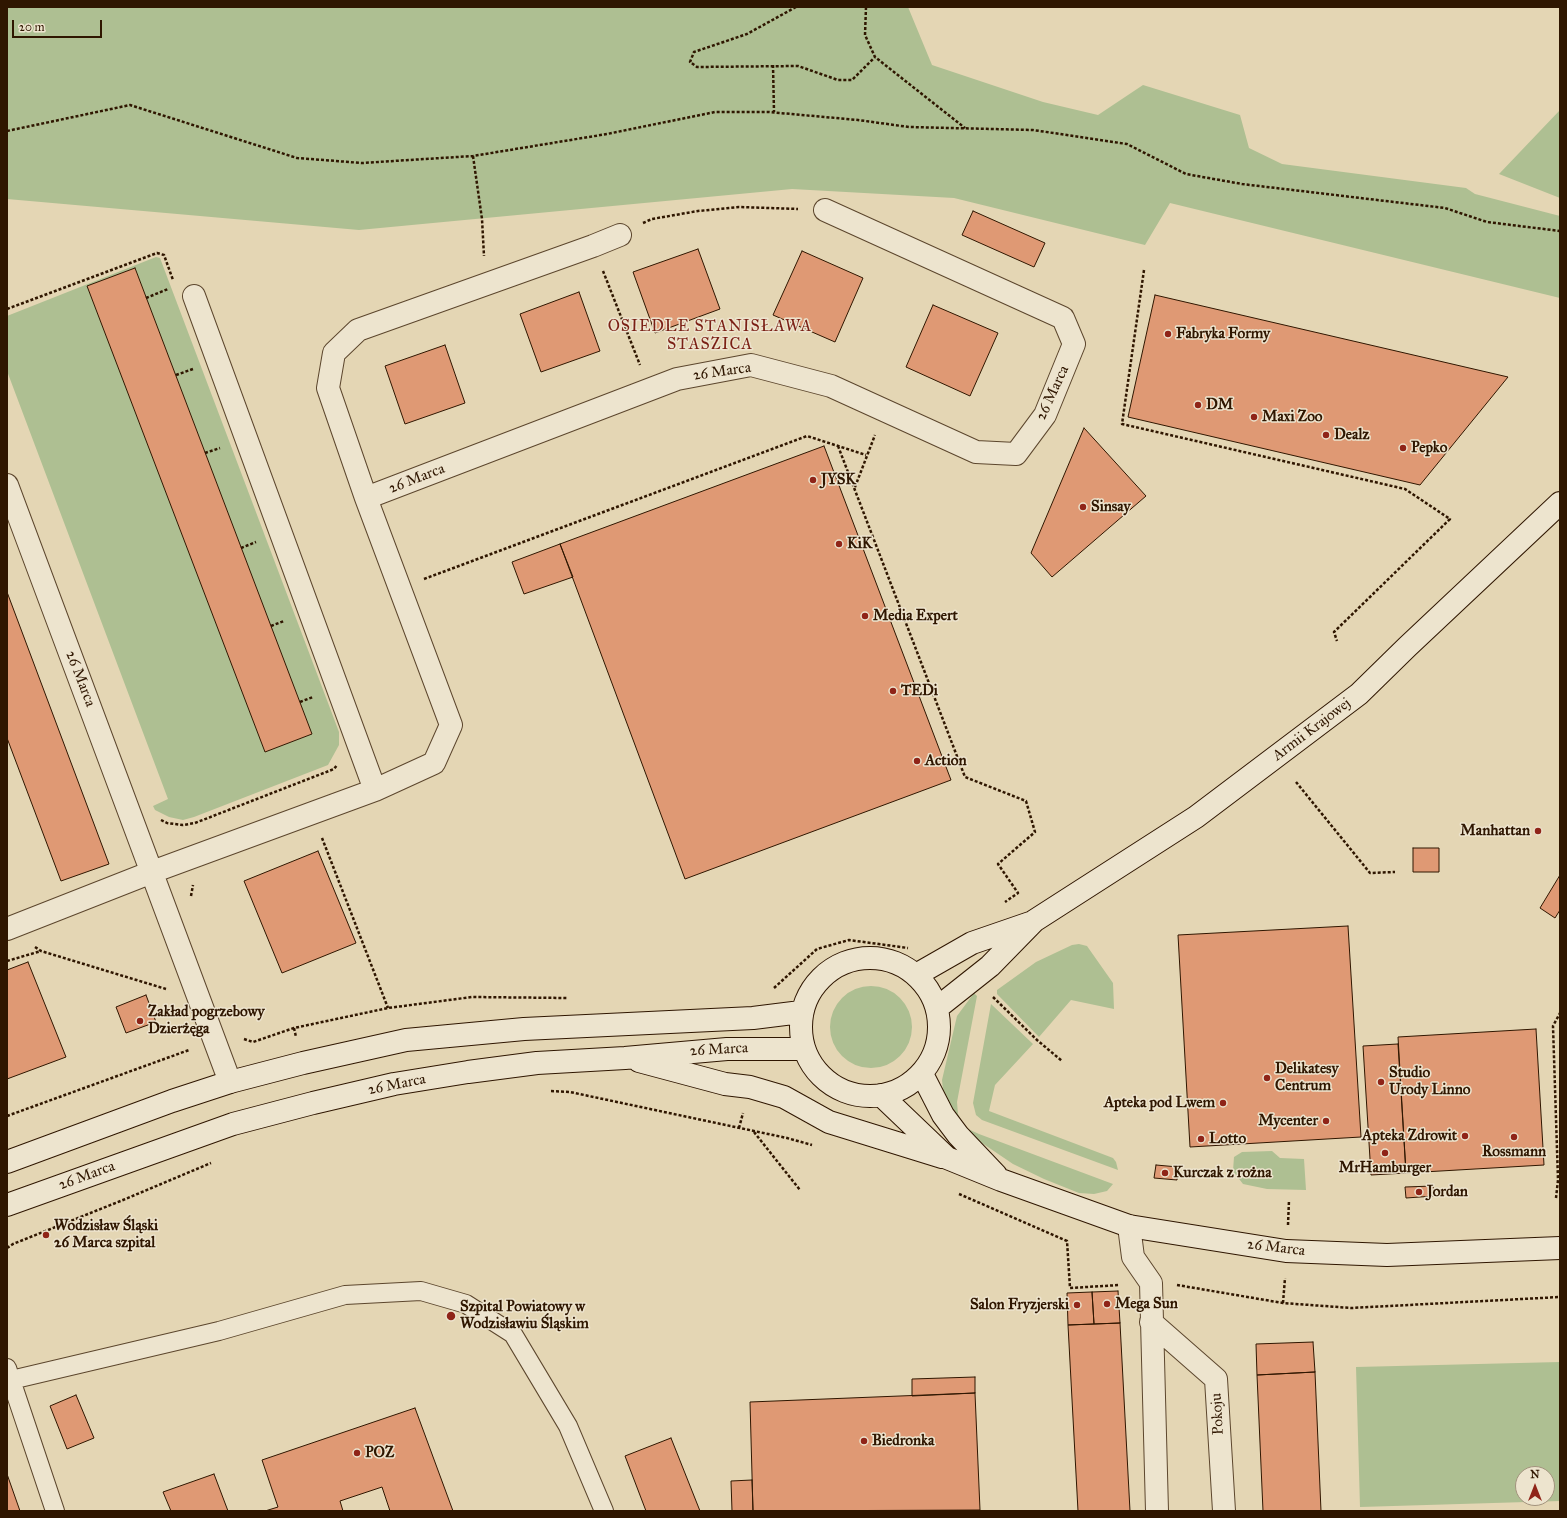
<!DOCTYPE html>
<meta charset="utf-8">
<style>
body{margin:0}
#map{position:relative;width:1567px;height:1518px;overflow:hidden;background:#e4d6b4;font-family:"IM FELL Great Primer",serif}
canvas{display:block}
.frame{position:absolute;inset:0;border:8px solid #2f1600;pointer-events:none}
.north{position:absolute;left:1515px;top:1466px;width:40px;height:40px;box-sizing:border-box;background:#ede4ce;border:1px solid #a1927c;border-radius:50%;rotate:0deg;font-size:11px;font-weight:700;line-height:16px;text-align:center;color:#2f1600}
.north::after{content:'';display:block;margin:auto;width:14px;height:18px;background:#8f2418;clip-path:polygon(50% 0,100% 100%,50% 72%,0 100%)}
.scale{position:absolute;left:12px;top:20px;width:90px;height:18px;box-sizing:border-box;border:2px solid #2f1600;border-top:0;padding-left:5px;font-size:12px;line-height:14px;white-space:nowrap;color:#2f1600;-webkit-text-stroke:3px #ede4ce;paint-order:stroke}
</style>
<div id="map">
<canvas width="1567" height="1518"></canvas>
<div class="frame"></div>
<div class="north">N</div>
<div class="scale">20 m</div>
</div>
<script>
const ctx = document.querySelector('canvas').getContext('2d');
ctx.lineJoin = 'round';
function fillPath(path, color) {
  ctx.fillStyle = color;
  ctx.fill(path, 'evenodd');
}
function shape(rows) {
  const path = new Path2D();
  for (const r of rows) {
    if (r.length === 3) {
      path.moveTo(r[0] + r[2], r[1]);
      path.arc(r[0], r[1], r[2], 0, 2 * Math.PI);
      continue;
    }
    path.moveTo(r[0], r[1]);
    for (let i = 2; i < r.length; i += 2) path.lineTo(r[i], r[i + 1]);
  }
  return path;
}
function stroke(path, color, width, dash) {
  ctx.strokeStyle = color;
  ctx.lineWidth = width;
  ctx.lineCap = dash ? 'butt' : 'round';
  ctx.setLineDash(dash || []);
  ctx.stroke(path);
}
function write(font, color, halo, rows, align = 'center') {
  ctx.font = font + ' "IM FELL Great Primer",serif';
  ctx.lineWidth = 3;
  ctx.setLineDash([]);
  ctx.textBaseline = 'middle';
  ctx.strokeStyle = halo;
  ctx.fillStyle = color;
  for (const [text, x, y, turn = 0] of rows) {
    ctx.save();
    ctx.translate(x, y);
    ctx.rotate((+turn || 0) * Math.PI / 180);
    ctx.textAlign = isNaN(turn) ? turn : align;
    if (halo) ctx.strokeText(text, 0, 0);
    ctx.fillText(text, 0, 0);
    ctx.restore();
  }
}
fillPath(shape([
 [7,7,908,7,932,65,1043,102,1098,115,1143,85,1240,115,1249,148,1282,164,1466,188,1475,194,1560,216,1560,298,1170,203,1145,245,954,198,792,189,359,230,7,199],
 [1560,110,1560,198,1499,174],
 [156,257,160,258,339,732,339,745,328,765,194,817,183,820,169,817,155,810,153,806,168,799,7,371,7,316],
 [135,268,312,734,265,752,87,286],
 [1079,944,1087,946,1113,983,1114,1009,1071,1000,1039,1037,997,994,997,990,1036,962,1072,945],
 [871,1027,41],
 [974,993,977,996,957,1102,958,1114,963,1124,968,1129,979,1134,1113,1184,1107,1191,1094,1194,1079,1193,1044,1179,1013,1164,982,1143,964,1127,950,1106,943,1090,942,1080,957,1016],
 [991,1004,1033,1044,995,1085,989,1111,1113,1158,1116,1162,1118,1170,982,1120,976,1115,973,1103],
 [1272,1151,1280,1158,1304,1159,1306,1190,1267,1189,1243,1184,1233,1171,1234,1157,1242,1152],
 [1560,1362,1560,1501,1360,1507,1356,1367],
 [1523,1474,1547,1474,1547,1498,1523,1498]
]), '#aebf92');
const building = shape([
 [973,211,1045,243,1034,267,962,235,973,211],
 [698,249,720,309,655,333,633,272,698,249],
 [802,251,863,278,835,342,773,315,802,251],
 [135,268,312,734,265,752,87,286,135,268],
 [579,292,600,351,541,372,520,314,579,292],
 [1155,295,1508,377,1420,485,1128,417,1155,295],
 [933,305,998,333,970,396,906,367,933,305],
 [445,345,465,403,405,424,385,366,445,345],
 [1084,428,1146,496,1052,577,1031,553,1084,428],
 [824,446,951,780,685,879,560,544,824,446],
 [560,544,573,577,524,594,512,562,560,544],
 [7,592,109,864,61,881,7,738,7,592],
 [1413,848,1439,848,1439,872,1413,872,1413,848],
 [318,851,356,943,282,973,244,881,318,851],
 [1560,875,1560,910,1555,918,1540,908,1560,875],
 [1348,926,1361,1137,1190,1147,1178,935,1348,926],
 [28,962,66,1057,7,1079,7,970,28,962],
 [146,995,156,1022,126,1033,116,1007,146,995],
 [1536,1029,1544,1165,1406,1173,1398,1037,1536,1029],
 [1398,1044,1406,1173,1371,1175,1363,1046,1398,1044],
 [1156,1165,1178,1167,1177,1180,1154,1178,1156,1165],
 [1433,1186,1434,1196,1406,1198,1405,1187,1433,1186],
 [1118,1291,1120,1323,1094,1324,1092,1292,1118,1291],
 [1092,1292,1094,1324,1068,1325,1067,1293,1092,1292],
 [1120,1323,1130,1511,1078,1511,1068,1325,1120,1323],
 [1313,1342,1315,1372,1257,1375,1256,1344,1313,1342],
 [1315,1372,1321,1511,1263,1511,1257,1375,1315,1372],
 [975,1377,975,1393,912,1396,912,1379,975,1377],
 [975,1393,980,1510,753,1511,750,1402,975,1393],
 [76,1395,94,1438,67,1449,50,1406,76,1395],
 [415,1408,453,1511,390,1511,382,1487,340,1501,343,1511,265,1511,278,1507,262,1460,415,1408],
 [671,1438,700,1511,646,1511,625,1456,671,1438],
 [7,1474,20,1511,7,1511,7,1474],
 [214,1474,228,1511,171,1511,163,1492,214,1474],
 [752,1480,753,1511,732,1511,731,1481,752,1480]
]);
fillPath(building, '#df9974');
stroke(building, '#2f1600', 1);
const lane = shape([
 [7,1368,55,1511],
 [7,1381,219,1331,345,1295,421,1291,466,1304,513,1334,568,1426,604,1511]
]);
const street = shape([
 [194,296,375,790],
 [7,485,230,1082],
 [366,498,328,388,334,353,358,330,593,246,620,235],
 [7,929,152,872,375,790,434,763,451,725,366,498,677,379,751,365,831,386,976,452,1016,454,1045,415,1074,344,1063,318,825,210],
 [1129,1226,1133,1257,1151,1283,1157,1511],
 [1151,1322,1216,1379,1224,1511]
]);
const secondary = shape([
 [870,1027,69],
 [916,975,972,943,1030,923],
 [937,1008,990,966,1034,921,1196,817,1359,694,1407,647,1560,503],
 [639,1061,725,1084,750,1087,784,1097,829,1122,942,1157],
 [922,1074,943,1115,958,1135,996,1175],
 [881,1095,947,1158,1001,1180,1129,1226,1286,1251,1387,1255,1560,1248],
 [7,1162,172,1101,230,1082,303,1063,406,1040,524,1029,753,1018,801,1012],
 [7,1205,233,1124,313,1103,394,1084,468,1072,537,1063,625,1058,727,1049,804,1049]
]);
stroke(lane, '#5c462d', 20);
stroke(street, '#5c462d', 24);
stroke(secondary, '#2f1600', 24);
stroke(shape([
 [796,7,747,34,694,52,690,62,697,67,798,66,838,80,852,80,875,57],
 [866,7,865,35,875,57,965,128],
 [773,65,774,112],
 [7,131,130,105,297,158,362,163,473,156,607,134,715,112,769,112,858,120,909,127,1033,130,1127,144,1186,174,1242,184,1445,208,1487,222,1560,231],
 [473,156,482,219,484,256],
 [643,223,652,219,698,211,739,207,798,209],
 [1144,270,1122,424,1405,489,1450,519,1334,632,1337,641],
 [603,271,640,365],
 [146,298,168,289],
 [7,309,157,253,164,255,173,280],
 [176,375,193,369],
 [838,446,965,777,1026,801,1035,832,998,864,1018,893,1005,902],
 [205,453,220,448],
 [855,487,875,435],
 [241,548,256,542],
 [424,579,807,436,866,455],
 [271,626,284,621],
 [300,702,313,697],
 [1296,782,1370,873,1395,872],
 [161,820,167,823,183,825,195,823,334,769,337,765],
 [322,838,388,1008],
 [191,896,193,885],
 [35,947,41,951,166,989],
 [7,961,41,951],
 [774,988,817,949,849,940,908,948],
 [993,997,1037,1040,1062,1061],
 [294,1028,296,1037],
 [244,1039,253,1042,294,1028,388,1008,472,997,567,998],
 [551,1091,570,1092,787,1138,812,1145],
 [7,1116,189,1050],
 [739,1128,743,1113],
 [754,1132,800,1190],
 [959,1194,1067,1241,1070,1288,1120,1285],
 [1556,1198,1558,1180,1553,1026,1560,1013],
 [1288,1225,1289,1200],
 [7,1248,13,1244,123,1200,211,1163],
 [1177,1285,1283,1303,1351,1308,1560,1297],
 [1283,1303,1285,1278]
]), '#2f1600', 2.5, [3, 2]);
stroke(lane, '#ede4ce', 18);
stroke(street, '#ede4ce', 22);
stroke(secondary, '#ede4ce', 22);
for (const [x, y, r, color] of [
 [1168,334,4,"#8f2418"],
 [1198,405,4,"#8f2418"],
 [1254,417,4,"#8f2418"],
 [1326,435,4,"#8f2418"],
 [1403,448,4,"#8f2418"],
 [813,480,4,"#8f2418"],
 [1083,507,4,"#8f2418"],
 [839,544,4,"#8f2418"],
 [865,616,4,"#8f2418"],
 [893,691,4,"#8f2418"],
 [917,761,4,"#8f2418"],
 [1538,831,4,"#8f2418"],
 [140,1021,4,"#8f2418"],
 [1267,1078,4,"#8f2418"],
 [1381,1082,4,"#8f2418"],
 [1223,1103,4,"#8f2418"],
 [1326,1121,4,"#8f2418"],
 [1465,1136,4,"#8f2418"],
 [1514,1137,4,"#8f2418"],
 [1201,1139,4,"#8f2418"],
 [1385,1153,4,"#8f2418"],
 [1165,1173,4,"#8f2418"],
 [1419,1192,4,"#8f2418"],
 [46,1235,4,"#8f2418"],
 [1107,1304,4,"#8f2418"],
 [1077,1305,4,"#8f2418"],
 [451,1316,5,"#8f2418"],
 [864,1441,4,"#8f2418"],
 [357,1453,4,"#8f2418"]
]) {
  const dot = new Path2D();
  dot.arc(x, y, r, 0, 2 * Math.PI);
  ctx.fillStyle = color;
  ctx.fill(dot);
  stroke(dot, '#ede4ce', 1.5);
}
write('bold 15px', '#2f1600', '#ede4ce', [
 ["Fabryka Formy",1176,334],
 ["DM",1206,405],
 ["Maxi Zoo",1262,417],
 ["Dealz",1334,435],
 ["Pepko",1411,448],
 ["JYSK",821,480],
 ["Sinsay",1091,507],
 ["KiK",847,544],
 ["Media Expert",873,616],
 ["TEDi",901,691],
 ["Action",925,761],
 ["Manhattan",1530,831,"right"],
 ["Zakład pogrzebowy",148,1012],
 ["Dzierżęga",148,1029],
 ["Delikatesy",1275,1069],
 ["Centrum",1275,1086],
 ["Studio",1389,1073],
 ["Urody Linno",1389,1090],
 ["Apteka pod Lwem",1215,1103,"right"],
 ["Mycenter",1318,1121,"right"],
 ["Apteka Zdrowit",1457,1136,"right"],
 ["Lotto",1209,1139],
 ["Rossmann",1514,1152,"center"],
 ["MrHamburger",1385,1168,"center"],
 ["Kurczak z rożna",1173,1173],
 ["Jordan",1427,1192],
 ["Wodzisław Śląski",54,1226],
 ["26 Marca szpital",54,1243],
 ["Mega Sun",1115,1304],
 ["Salon Fryzjerski",1069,1305,"right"],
 ["Szpital Powiatowy w",460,1307],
 ["Wodzisławiu Śląskim",460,1324],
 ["Biedronka",872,1441],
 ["POZ",365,1453]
], 'left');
write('15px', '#2f1600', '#ede4ce', [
 ["26 Marca",722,372,-8],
 ["26 Marca",1053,393,-65],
 ["26 Marca",417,479,-21],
 ["26 Marca",80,679,69],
 ["Armii Krajowej",1312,730,-37],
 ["26 Marca",719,1050,-3],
 ["26 Marca",397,1085,-11],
 ["26 Marca",87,1176,-20],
 ["26 Marca",1276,1248,7],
 ["Pokoju",1218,1414,-93]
]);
ctx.letterSpacing = '1px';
write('16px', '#7a1f14', '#ede4ce', [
 ["OSIEDLE STANISŁAWA",710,327],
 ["STASZICA",710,345]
]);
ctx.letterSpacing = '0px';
</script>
